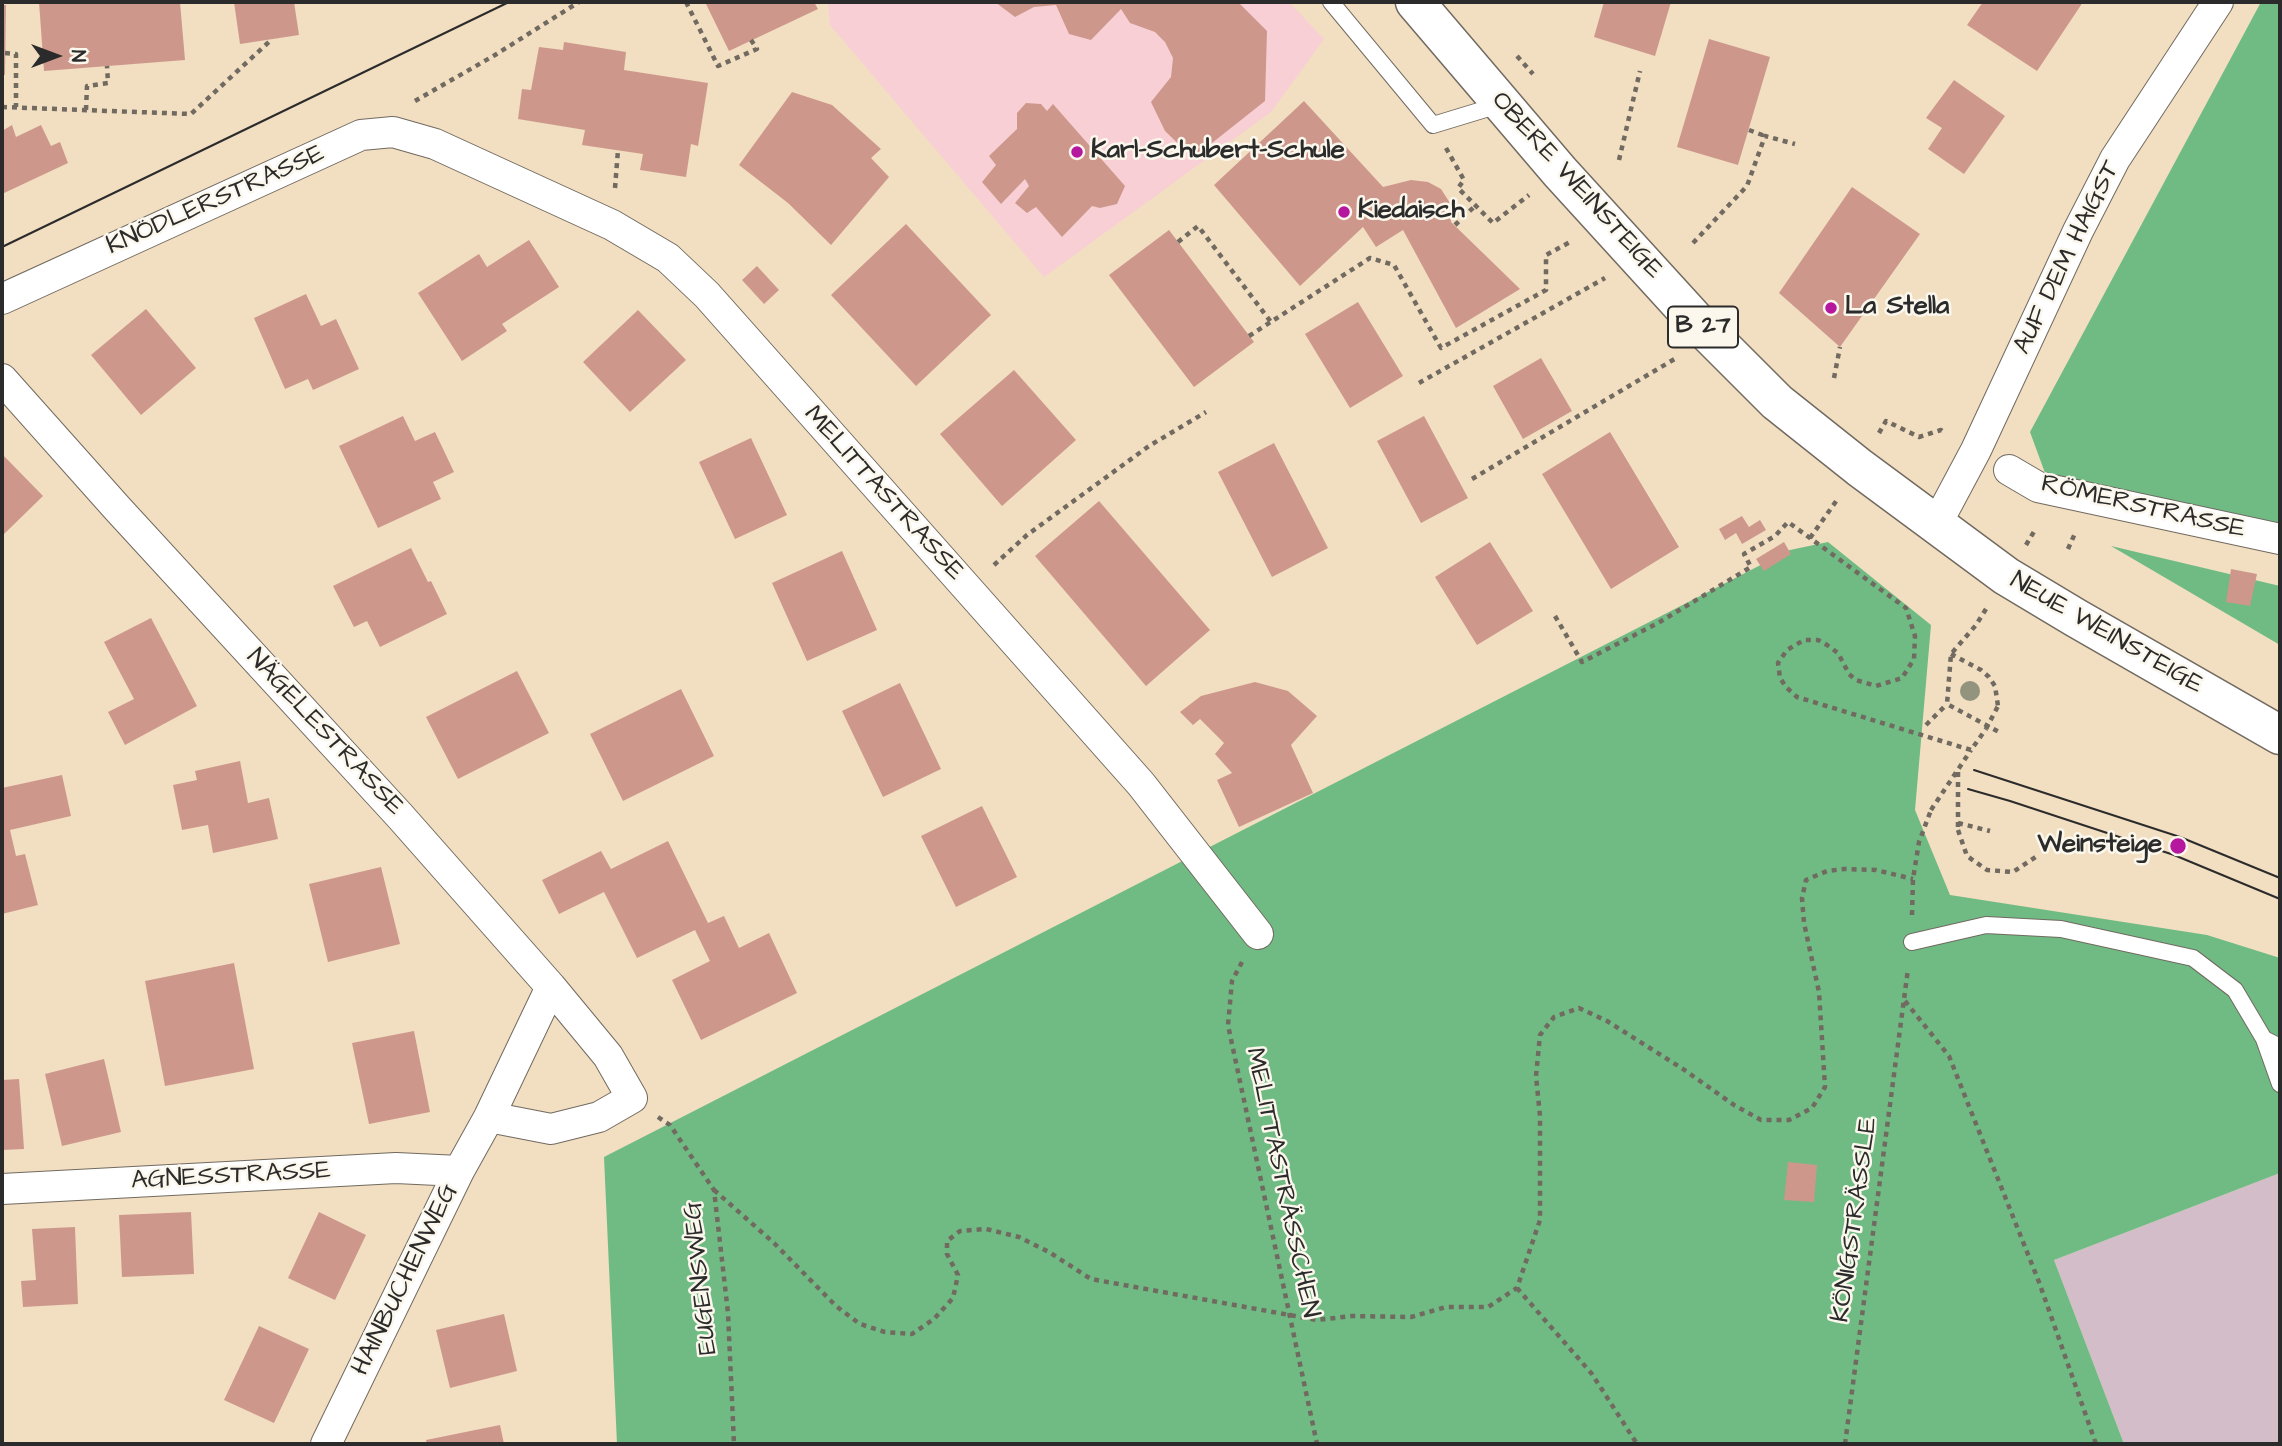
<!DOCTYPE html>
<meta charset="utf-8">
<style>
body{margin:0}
#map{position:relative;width:2282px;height:1446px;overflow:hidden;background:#f2dec1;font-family:"Architects Daughter",sans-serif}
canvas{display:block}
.frame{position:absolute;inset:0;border:4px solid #2b2b2b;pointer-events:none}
.north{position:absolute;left:21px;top:21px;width:70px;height:70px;-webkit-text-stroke:5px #fbf7ec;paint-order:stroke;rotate:90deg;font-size:19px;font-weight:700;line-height:28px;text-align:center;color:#2b2b2b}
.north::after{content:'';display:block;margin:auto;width:24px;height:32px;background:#2b2b2b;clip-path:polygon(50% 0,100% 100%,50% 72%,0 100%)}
</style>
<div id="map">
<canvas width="2282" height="1446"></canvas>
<div class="frame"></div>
<div class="north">N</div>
</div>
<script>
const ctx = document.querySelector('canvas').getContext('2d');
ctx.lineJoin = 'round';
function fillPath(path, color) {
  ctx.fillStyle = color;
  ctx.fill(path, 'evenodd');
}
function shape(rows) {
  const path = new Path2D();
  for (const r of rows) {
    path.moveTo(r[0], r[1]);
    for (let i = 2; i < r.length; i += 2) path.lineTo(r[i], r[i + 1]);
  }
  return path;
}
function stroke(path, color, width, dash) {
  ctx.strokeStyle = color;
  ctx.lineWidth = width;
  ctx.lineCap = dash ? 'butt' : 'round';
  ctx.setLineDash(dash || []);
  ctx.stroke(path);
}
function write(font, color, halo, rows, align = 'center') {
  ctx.font = font + ' "Architects Daughter",sans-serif';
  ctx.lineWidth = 5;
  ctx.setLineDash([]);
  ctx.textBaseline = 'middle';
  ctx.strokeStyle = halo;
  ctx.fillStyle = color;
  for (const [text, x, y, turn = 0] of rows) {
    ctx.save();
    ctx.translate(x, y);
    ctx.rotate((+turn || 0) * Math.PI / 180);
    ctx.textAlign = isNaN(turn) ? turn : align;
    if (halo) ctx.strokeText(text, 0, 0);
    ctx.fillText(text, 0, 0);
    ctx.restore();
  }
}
fillPath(shape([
 [828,2,1289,2,1324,39,1271,112,1044,277,830,25]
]), '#f7cfd5');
fillPath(shape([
 [2280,1173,2280,1444,2124,1444,2054,1260]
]), '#d2bdc8');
fillPath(shape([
 [2261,2,2280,2,2280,529,2048,481,2030,432],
 [1828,542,1931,625,1915,810,1950,895,2207,935,2280,958,2280,1173,2054,1260,2124,1444,617,1444,604,1157,1790,550],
 [2111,546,2280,586,2280,645]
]), '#6fbb83');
fillPath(shape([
 [39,2,180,2,185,60,44,71],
 [234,2,294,2,299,35,240,44],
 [705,2,814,2,818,9,729,51],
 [995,2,1238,2,1267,31,1265,101,1193,158,1165,131,1151,102,1171,77,1173,58,1165,42,1155,32,1130,23,1121,9,1091,40,1069,34,1056,5,1034,7,1015,17],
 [1604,2,1671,2,1655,56,1594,37],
 [1983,2,2083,2,2037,71,1967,25],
 [2,5,6,5,5,75,2,75],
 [1709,39,1770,57,1738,165,1677,147],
 [564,42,626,52,624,70,708,83,698,146,691,144,686,177,640,170,643,154,582,145,585,130,518,119,522,89,531,90,539,47,563,50],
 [1954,80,2005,116,1964,174,1928,149,1942,128,1926,118],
 [792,92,832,105,881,149,871,158,889,177,831,245,788,203,739,165],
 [1304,101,1383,187,1411,180,1428,182,1441,189,1450,203,1451,222,1520,289,1456,328,1403,230,1376,247,1363,227,1300,286,1214,185],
 [1026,103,1041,104,1047,111,1053,104,1125,186,1117,204,1100,208,1092,206,1062,237,1036,207,1027,213,1015,203,1029,186,1025,179,1001,204,982,182,996,165,989,156,1017,129,1017,113],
 [12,125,16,137,41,125,51,146,60,142,68,163,2,194,2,131],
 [1852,187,1920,234,1840,347,1779,293],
 [906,224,991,315,916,386,831,295],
 [1169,230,1254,342,1194,387,1109,275],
 [529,240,559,287,502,324,507,331,462,361,418,293,479,254,487,267],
 [757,266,779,290,764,304,742,280],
 [306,294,321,326,336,319,359,369,313,390,308,379,285,389,254,318],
 [1358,302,1403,376,1350,408,1305,334],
 [146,309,196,368,141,415,91,355],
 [638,310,686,360,630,412,583,362],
 [1541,358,1572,411,1523,439,1493,386],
 [1014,370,1076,440,1002,506,940,434],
 [403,416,415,441,435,432,454,472,433,482,441,499,378,528,339,446],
 [1424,416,1468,498,1421,523,1377,441],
 [1610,432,1679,547,1611,589,1542,474],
 [751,438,787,515,735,539,699,462],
 [1274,443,1328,548,1272,577,1218,472],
 [2,454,43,496,2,536],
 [1099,501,1210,630,1146,686,1035,556],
 [1742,516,1749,527,1760,520,1766,530,1742,544,1736,533,1725,540,1719,529],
 [1490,542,1533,611,1477,645,1435,577],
 [1784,542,1791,554,1764,571,1756,559],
 [411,548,428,582,431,581,447,614,380,647,367,621,354,627,333,586],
 [842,551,877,630,807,661,772,583],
 [2231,569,2257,574,2250,606,2226,602],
 [151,618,197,706,125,745,108,712,134,699,104,642],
 [517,671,549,733,458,779,426,717],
 [1255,682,1288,691,1317,716,1291,745,1313,793,1239,827,1217,780,1232,773,1215,754,1224,743,1200,719,1193,725,1180,712,1201,696],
 [900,683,941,769,883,797,842,711],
 [681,689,714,756,623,801,590,734],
 [240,761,248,803,269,798,278,839,213,853,208,825,182,830,173,785,197,780,195,771],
 [62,775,71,816,10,830,16,856,25,854,38,905,2,914,2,788],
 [982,806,1017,877,956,907,921,836],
 [668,841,708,923,724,916,739,948,769,933,797,993,701,1040,672,980,710,961,695,930,637,958,604,892,559,914,542,880,601,851,611,869],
 [381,867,400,944,328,962,309,884],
 [234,963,254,1069,165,1086,145,981],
 [414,1031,430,1112,369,1124,352,1043],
 [104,1059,121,1132,62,1146,45,1074],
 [19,1079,24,1149,2,1150,2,1080],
 [1788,1162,1817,1165,1814,1202,1784,1200],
 [191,1212,194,1274,122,1277,119,1215],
 [319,1212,366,1235,335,1300,288,1278],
 [75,1227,78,1304,23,1307,21,1281,36,1280,32,1229],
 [504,1314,517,1371,450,1388,436,1330],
 [259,1326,309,1349,274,1423,224,1400],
 [500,1425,504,1444,427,1444,426,1440]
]), '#cd988b');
const service = shape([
 [1331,2,1433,125,1502,104],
 [1912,942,1986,925,2061,929,2193,958,2235,990,2264,1039,2280,1047],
 [2264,1039,2280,1084]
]);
const minor = shape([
 [2,299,361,135,393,132,435,144,612,225,668,258,707,295,1141,784,1258,934],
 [2,379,117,508,400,816,551,987,608,1056,632,1098,599,1117,551,1129,489,1117],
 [2009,470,2038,487,2280,539],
 [1936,525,1976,450,2078,231,2115,159,2218,2],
 [2,1189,396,1168,459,1171],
 [326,1444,459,1171,489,1117,551,987]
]);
const primary = shape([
 [1415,2,1560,172,1695,320,1777,402,1860,468,2006,576,2076,618,2280,735]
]);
stroke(service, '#716a60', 18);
stroke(minor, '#716a60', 32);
stroke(primary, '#716a60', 41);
stroke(shape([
 [686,2,718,66,757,49,751,40],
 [5,53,16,54,16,107],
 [1517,56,1533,74],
 [415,101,495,55,579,2],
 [2,107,191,114,271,40],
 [86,110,87,86,108,83,107,66],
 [1749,130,1765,136],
 [1446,148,1464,180,1458,188,1493,223,1529,195],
 [1619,160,1640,71],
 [615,188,618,150],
 [1455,225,1475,206],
 [1178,242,1198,226,1271,322],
 [1693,243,1747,186,1765,136,1795,144],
 [1249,336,1370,258,1394,265,1441,348,1546,290,1546,255,1572,241],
 [1834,378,1840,347],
 [1419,383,1605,278],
 [1879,433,1886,421,1919,437,1941,430,1945,433],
 [1472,479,1678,357],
 [1810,538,1837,500],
 [2026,545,2035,530],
 [2068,549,2076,531],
 [994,565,1027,535,1149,446,1206,412],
 [1986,609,1976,625,1951,654,1947,704,1999,732],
 [1555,616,1582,662,1658,623,1751,567,1744,554,1775,536,1788,522,1906,608,1915,636,1914,659,1902,678,1876,686,1856,680,1849,674,1838,653,1827,645,1818,640,1804,640,1787,650,1778,663,1780,678,1786,687,1797,697,1971,750,1986,729],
 [1951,654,1981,670,1989,677,1995,686,1998,706],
 [1926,725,1947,704],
 [1958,823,1990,831],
 [1958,830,1967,856,1987,870,2013,872,2037,856],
 [1912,915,1913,879,1919,842,1931,810],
 [1242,962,1232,981,1228,1025,1317,1444],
 [1905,1001,1949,1056,2039,1282,2096,1444],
 [658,1117,670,1125,714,1190,728,1313,734,1444],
 [714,1190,774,1243,836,1306,860,1324,885,1332,912,1334,934,1319,953,1298,958,1275,947,1254,947,1241,960,1231,986,1229,1019,1237,1049,1252,1091,1279,1317,1320,1352,1316,1411,1317,1446,1307,1488,1307,1517,1288,1540,1220,1540,1116,1536,1076,1540,1035,1554,1017,1579,1008,1607,1021,1683,1069,1734,1105,1761,1120,1789,1120,1812,1108,1825,1087,1819,992,1804,923,1802,898,1806,880,1827,871,1844,869,1876,870,1913,879],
 [1517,1288,1592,1374,1637,1444],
 [1845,1444,1908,969]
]), '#716a60', 4.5, [5, 5]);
stroke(service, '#fff', 16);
stroke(minor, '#fff', 30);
stroke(primary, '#fff', 38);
stroke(shape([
 [2,247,509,2],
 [1974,770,2180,837,2280,878],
 [1968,789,2010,801,2174,855,2280,899]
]), '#2b2b2b', 2);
stroke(shape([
 [1986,729,1998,706],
 [1958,772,1958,830],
 [1931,810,1971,750]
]), '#716a60', 4.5, [5, 5]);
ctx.fillStyle = '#92947e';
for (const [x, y] of [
 [1970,691]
]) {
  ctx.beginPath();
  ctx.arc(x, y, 10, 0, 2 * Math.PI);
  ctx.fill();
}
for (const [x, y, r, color] of [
 [1077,152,7,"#b5179e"],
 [1344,212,7,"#b5179e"],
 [1831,308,7,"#b5179e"],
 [2178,846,9,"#b5179e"]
]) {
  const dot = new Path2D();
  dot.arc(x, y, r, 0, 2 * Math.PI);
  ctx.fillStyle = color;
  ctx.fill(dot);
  stroke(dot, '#fbf7ec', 2.5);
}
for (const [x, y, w] of [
 [1703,327,70]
]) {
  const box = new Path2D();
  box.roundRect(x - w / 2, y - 20.5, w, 41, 5);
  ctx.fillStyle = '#fbf7ec';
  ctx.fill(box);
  stroke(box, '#2b2b2b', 2);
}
write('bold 24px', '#2b2b2b', null, [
 ["B 27",1703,327]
]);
write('bold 26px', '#2b2b2b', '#fbf7ec', [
 ["Karl-Schubert-Schule",1091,152],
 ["Kiedaisch",1358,212],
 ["La Stella",1845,308],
 ["Weinsteige",2162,846,"right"]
], 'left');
write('26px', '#2b2b2b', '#fbf7ec', [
 ["OBERE WEINSTEIGE",1576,186,48],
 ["KNÖDLERSTRASSE",216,201,-24],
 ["AUF DEM HAIGST",2068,258,-64],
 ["MELITTASTRASSE",883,494,48],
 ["RÖMERSTRASSE",2143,508,13],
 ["NEUE WEINSTEIGE",2106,634,30],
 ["NÄGELESTRASSE",324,733,47],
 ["AGNESSTRASSE",231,1177,-3],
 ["MELITTASTRÄSSCHEN",1281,1183,78],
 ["KÖNIGSTRÄSSLE",1856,1220,-82],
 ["EUGENSWEG",702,1278,-96],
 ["HAINBUCHENWEG",406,1280,-64]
]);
</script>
